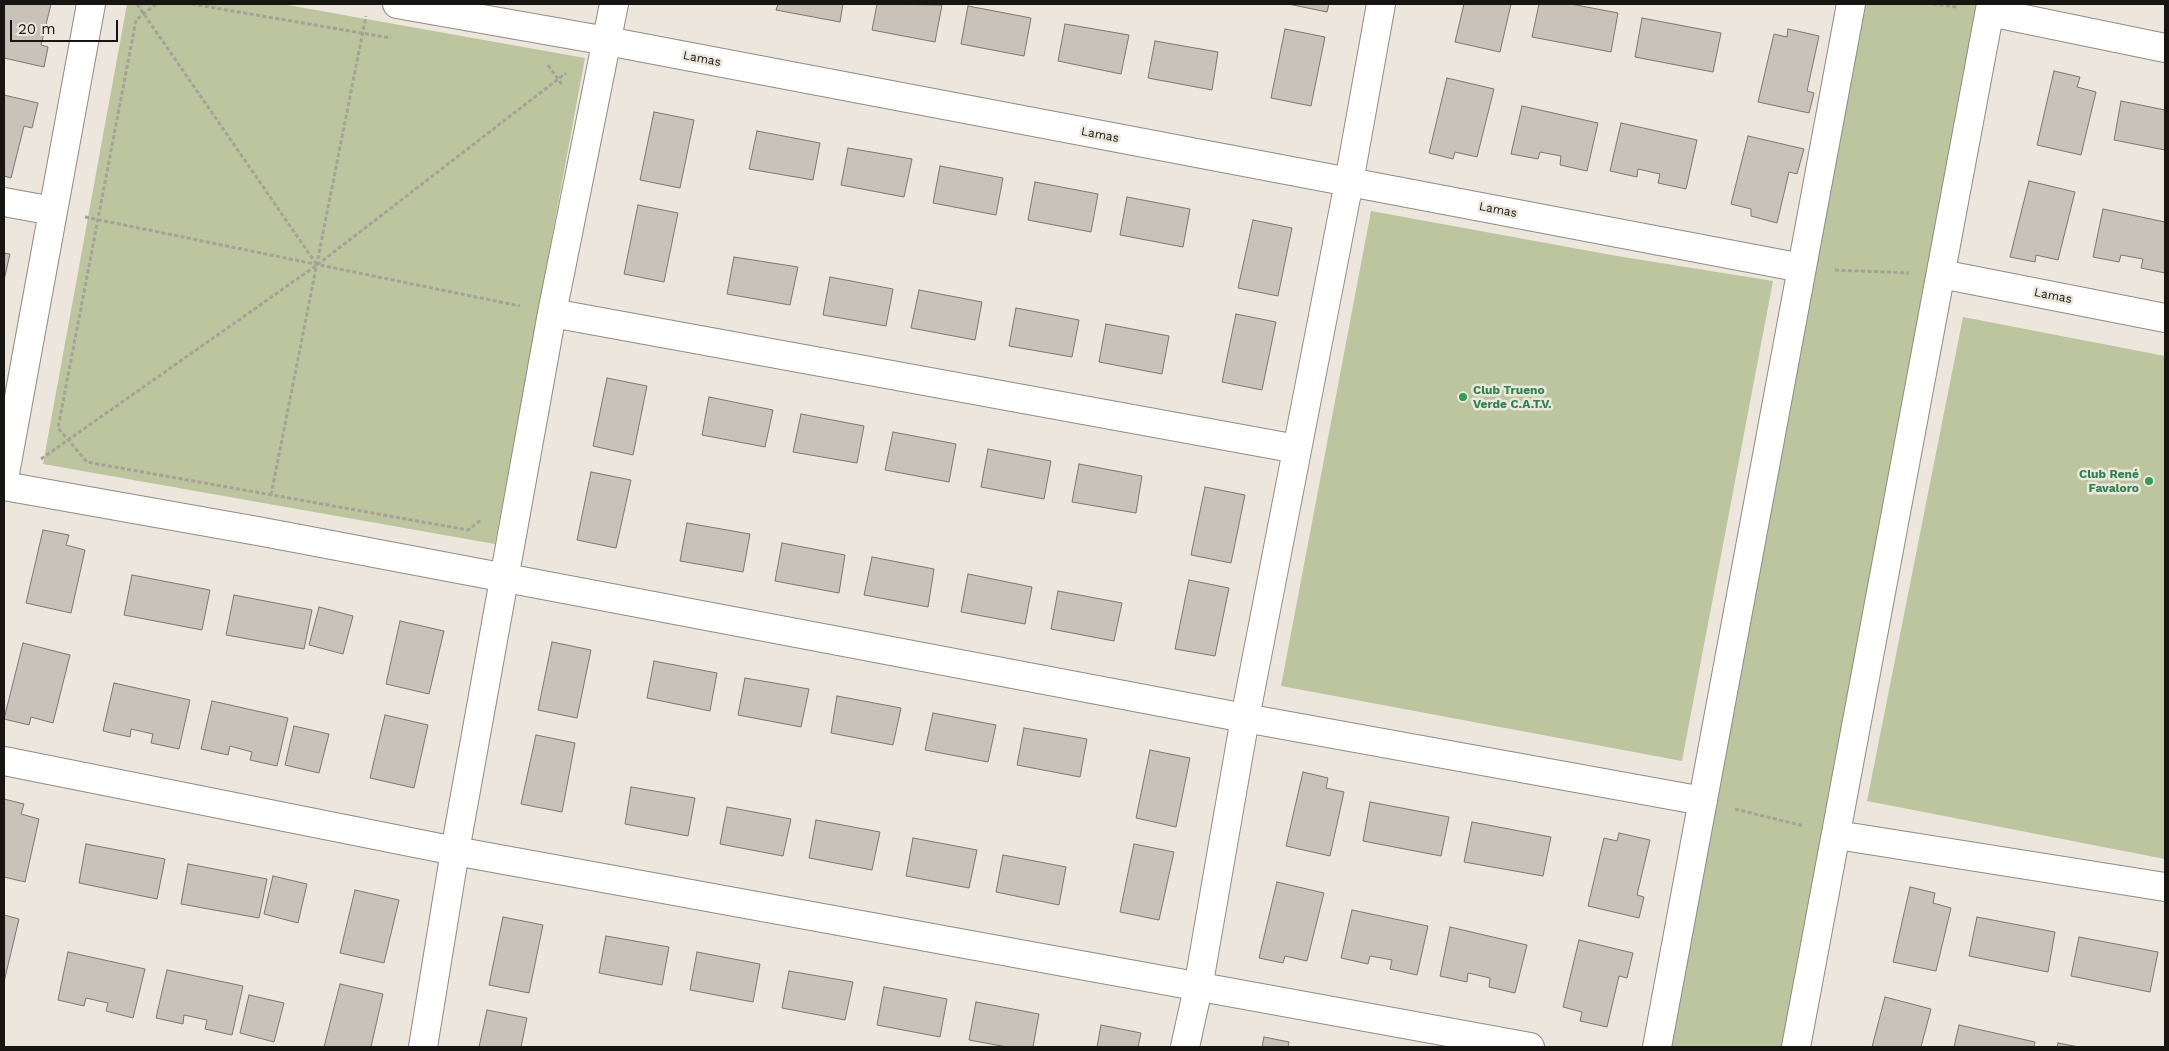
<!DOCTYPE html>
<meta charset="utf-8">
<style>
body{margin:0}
#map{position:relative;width:2169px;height:1051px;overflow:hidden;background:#ede6dd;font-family:"Work Sans",sans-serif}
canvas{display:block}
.frame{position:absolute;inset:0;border:5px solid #171511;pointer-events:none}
.scale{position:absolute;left:10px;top:20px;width:108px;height:22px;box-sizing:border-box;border:2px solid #171511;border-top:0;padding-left:6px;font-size:15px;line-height:18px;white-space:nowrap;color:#171511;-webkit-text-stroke:4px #ede6dd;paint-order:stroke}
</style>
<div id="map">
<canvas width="2169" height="1051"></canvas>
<div class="frame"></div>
<div class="scale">20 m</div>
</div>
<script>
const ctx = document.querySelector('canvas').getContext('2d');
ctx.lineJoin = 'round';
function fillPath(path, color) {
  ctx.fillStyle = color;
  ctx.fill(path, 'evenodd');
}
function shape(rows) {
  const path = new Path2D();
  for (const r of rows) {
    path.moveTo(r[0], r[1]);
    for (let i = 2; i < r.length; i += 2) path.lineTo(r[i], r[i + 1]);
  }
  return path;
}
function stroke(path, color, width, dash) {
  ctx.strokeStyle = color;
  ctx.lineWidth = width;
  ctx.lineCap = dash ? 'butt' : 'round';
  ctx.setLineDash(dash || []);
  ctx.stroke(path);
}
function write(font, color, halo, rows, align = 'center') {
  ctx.font = font + ' "Work Sans",sans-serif';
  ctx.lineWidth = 5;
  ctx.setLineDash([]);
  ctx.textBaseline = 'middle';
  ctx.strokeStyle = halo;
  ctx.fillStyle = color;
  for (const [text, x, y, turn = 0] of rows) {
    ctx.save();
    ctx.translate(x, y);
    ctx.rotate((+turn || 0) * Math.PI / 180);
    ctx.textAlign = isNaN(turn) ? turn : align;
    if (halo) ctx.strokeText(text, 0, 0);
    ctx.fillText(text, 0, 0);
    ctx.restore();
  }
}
fillPath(shape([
 [127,4,282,4,585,58,495,544,43,464],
 [1851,4,1991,4,1796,1047,1657,1047],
 [1371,211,1617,256,1773,281,1682,761,1281,686],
 [1963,317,2165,356,2165,859,1867,801]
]), '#bcc59e');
const building = shape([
 [4,4,51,4,41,45,48,47,44,67,4,58,4,4],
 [778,4,843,4,840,22,776,10,778,4],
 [877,4,942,5,935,42,872,30,877,4],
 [1288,4,1329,4,1327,12,1288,4],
 [1464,4,1511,4,1500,52,1455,42,1464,4],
 [1539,4,1571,4,1618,13,1611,52,1532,37,1539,4],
 [968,6,1031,18,1024,56,961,44,968,6],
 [1642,18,1721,33,1713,72,1635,57,1642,18],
 [1065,24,1129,35,1121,74,1058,61,1065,24],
 [1285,29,1325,37,1311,106,1271,98,1285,29],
 [1788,29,1819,36,1807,91,1814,93,1809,113,1758,102,1774,34,1787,37,1788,29],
 [1155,41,1218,52,1212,90,1148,78,1155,41],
 [2054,71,2080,77,2077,87,2096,92,2081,155,2037,145,2054,71],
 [1447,78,1494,89,1477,157,1455,152,1453,159,1429,153,1447,78],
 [4,95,38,103,32,128,24,126,11,178,4,176,4,95],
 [2121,101,2165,110,2165,150,2114,140,2121,101],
 [1522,106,1598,123,1587,171,1560,165,1561,156,1540,152,1538,159,1511,154,1522,106],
 [654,112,694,120,680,188,640,180,654,112],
 [1621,123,1697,140,1686,189,1658,183,1660,174,1638,169,1637,177,1610,171,1621,123],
 [757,131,820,143,813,180,749,169,757,131],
 [1748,136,1804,149,1797,174,1789,172,1777,223,1751,216,1751,209,1731,204,1748,136],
 [848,148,912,159,904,197,841,185,848,148],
 [940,166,1003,178,996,215,933,203,940,166],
 [2029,181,2075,192,2058,260,2036,255,2035,262,2010,257,2029,181],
 [1035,182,1098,194,1091,232,1028,220,1035,182],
 [1127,197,1190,209,1183,247,1120,235,1127,197],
 [638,205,678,213,664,282,624,274,638,205],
 [2103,209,2165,222,2165,273,2141,268,2143,259,2121,255,2119,262,2093,257,2103,209],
 [1253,220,1292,228,1278,296,1238,288,1253,220],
 [4,253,10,254,4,280,4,253],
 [734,257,798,267,790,305,727,294,734,257],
 [830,277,893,289,886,326,823,315,830,277],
 [919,290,982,302,975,340,911,328,919,290],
 [1016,308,1079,320,1072,357,1009,346,1016,308],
 [1236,314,1276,322,1262,390,1222,382,1236,314],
 [1106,324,1169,336,1162,374,1099,362,1106,324],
 [607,378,647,386,633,455,593,446,607,378],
 [709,397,773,410,765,447,702,435,709,397],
 [801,414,864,426,857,463,793,452,801,414],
 [893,432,956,444,949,482,885,470,893,432],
 [988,449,1051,461,1044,499,981,487,988,449],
 [1079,464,1142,476,1136,513,1072,502,1079,464],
 [591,472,631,480,616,548,577,540,591,472],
 [1205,487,1245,495,1231,563,1191,555,1205,487],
 [687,523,750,534,743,572,680,561,687,523],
 [43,530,69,535,66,545,85,550,71,613,26,603,43,530],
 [782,543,845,555,839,593,775,581,782,543],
 [872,557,934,569,928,607,864,595,872,557],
 [968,574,1032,587,1025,624,961,612,968,574],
 [132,575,210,590,202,630,124,615,132,575],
 [1189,580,1229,588,1215,656,1175,649,1189,580],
 [1058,591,1122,603,1114,641,1051,629,1058,591],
 [234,595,312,610,304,649,226,635,234,595],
 [319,607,353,616,343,654,309,645,319,607],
 [400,621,444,631,429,694,386,684,400,621],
 [552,642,591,650,577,718,538,710,552,642],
 [23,643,70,655,53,723,31,717,29,725,4,719,23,643],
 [654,661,717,673,710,711,647,698,654,661],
 [745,678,809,689,801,727,738,715,745,678],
 [114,683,190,700,179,749,151,743,153,734,131,729,130,737,103,731,114,683],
 [837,696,901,708,893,745,831,733,837,696],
 [212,701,288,718,277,766,250,760,252,752,230,746,228,755,201,749,212,701],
 [933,713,996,725,988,762,925,750,933,713],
 [385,715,428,725,414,788,370,778,385,715],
 [294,726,329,734,319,773,285,765,294,726],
 [1024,728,1087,739,1080,777,1017,765,1024,728],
 [536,735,575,743,562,812,521,804,536,735],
 [1150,750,1190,758,1176,827,1136,818,1150,750],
 [1303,772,1328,778,1326,788,1344,792,1330,856,1286,846,1303,772],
 [631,787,695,798,688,836,625,824,631,787],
 [4,799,24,804,21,814,39,819,25,882,4,877,4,799],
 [1370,802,1449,817,1441,856,1363,841,1370,802],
 [727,807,791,819,783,856,720,844,727,807],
 [816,820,880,832,872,870,809,858,816,820],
 [1472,822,1551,837,1543,876,1464,862,1472,822],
 [1619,833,1650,840,1637,895,1644,897,1639,918,1588,906,1604,838,1617,841,1619,833],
 [913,838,977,850,969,888,906,876,913,838],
 [86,844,165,859,157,899,79,883,86,844],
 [1134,844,1174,852,1159,920,1120,912,1134,844],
 [1003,855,1066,867,1059,905,996,892,1003,855],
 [188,864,267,879,259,918,181,904,188,864],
 [273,876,307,884,298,923,264,914,273,876],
 [1277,882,1324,893,1307,961,1285,956,1283,963,1259,958,1277,882],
 [1910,887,1935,893,1933,903,1951,908,1936,971,1893,962,1910,887],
 [355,890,399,900,384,963,340,953,355,890],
 [1352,910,1428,926,1417,975,1390,969,1392,960,1370,956,1368,964,1341,958,1352,910],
 [4,915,19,919,4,982,4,915],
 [503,917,543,925,529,993,489,985,503,917],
 [1977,917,2055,932,2048,972,1969,956,1977,917],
 [1450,927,1527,945,1515,993,1489,987,1490,978,1468,973,1467,982,1440,976,1450,927],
 [606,936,669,947,662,985,599,973,606,936],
 [2079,937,2158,952,2150,992,2071,976,2079,937],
 [1579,940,1633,953,1627,978,1619,976,1607,1027,1580,1021,1582,1012,1563,1007,1579,940],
 [68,952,145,969,133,1018,106,1011,108,1003,86,998,84,1006,58,1000,68,952],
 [697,952,760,964,753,1002,690,990,697,952],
 [167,970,243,986,232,1035,205,1029,207,1020,184,1015,183,1024,156,1018,167,970],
 [789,971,853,982,845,1020,782,1008,789,971],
 [340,984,383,994,371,1047,324,1047,340,984],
 [884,987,947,999,940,1037,877,1025,884,987],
 [249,995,284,1003,274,1042,240,1033,249,995],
 [1885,997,1931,1009,1921,1047,1872,1047,1885,997],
 [976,1002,1039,1014,1033,1047,1007,1047,969,1040,976,1002],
 [487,1010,527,1018,521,1047,479,1047,487,1010],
 [1101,1025,1141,1033,1138,1047,1097,1047,1101,1025],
 [1959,1025,2035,1042,2034,1047,1954,1047,1959,1025],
 [1264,1037,1289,1042,1288,1047,1262,1047,1264,1037],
 [2058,1043,2079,1047,2057,1047,2058,1043]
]);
fillPath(building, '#c8c2b9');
stroke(building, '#7c766e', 1);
const minor = shape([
 [397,4,607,41,1802,268],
 [1990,12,2165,48],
 [4,202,53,211],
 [1941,274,2165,318],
 [552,313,1297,449],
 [4,479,91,4],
 [4,486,263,532,1245,718,1703,801],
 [4,761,455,851,1530,1047],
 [1837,835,2165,887],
 [423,1047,455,851,552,313,614,4],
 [1185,1047,1198,988,1245,718,1349,182,1381,4],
 [1657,1047,1851,4],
 [1796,1047,1991,4]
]);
stroke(minor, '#918b83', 30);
stroke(shape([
 [137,4,317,265],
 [156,4,136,20,58,428,87,462,468,530,481,520],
 [192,4,391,38],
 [1933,4,1957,7],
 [548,65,563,86],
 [85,217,520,306],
 [1835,270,1909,273],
 [41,459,317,265,566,73],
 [271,495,366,16],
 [1735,809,1804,826]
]), '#a6a199', 3, [4, 2.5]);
stroke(minor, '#fff', 28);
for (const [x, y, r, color] of [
 [1463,397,5,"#2e9e5b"],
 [2149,481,5,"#2e9e5b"]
]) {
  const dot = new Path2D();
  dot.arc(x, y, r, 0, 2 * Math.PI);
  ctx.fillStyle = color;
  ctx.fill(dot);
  stroke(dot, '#ede6dd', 2);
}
write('12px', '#171511', '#ede6dd', [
 ["Lamas",702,59,11],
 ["Lamas",1100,135,11],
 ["Lamas",1498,210,11],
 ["Lamas",2053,296,11]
]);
write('bold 12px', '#27864d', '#ede6dd', [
 ["Club Trueno",1473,390],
 ["Verde C.A.T.V.",1473,404],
 ["Club René",2139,474,"right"],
 ["Favaloro",2139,488,"right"]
], 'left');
</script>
